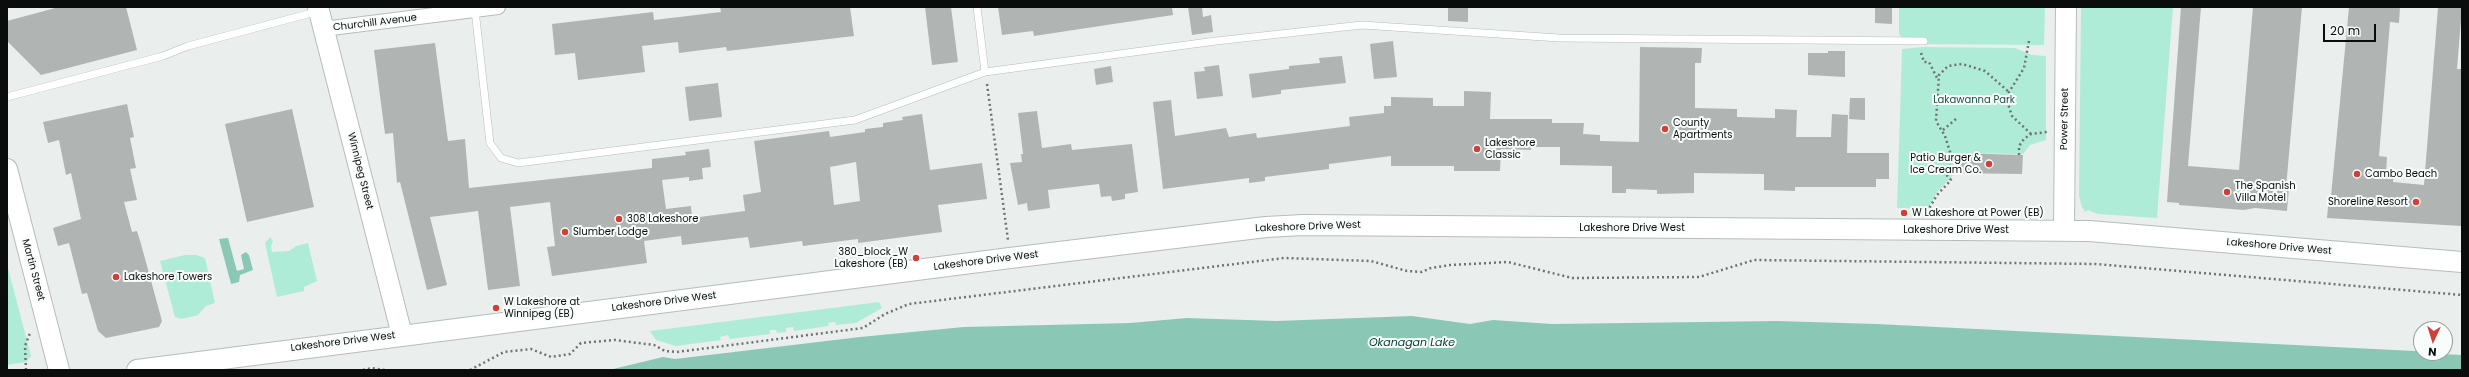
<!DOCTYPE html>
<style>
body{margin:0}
#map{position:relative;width:2469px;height:377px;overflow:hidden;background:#eaefed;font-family:Poppins,sans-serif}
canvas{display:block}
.frame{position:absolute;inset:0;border:8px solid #0b0c0c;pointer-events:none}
.north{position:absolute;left:2413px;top:321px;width:40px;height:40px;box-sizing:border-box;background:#f8fdfb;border:1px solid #999d9b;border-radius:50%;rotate:184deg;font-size:11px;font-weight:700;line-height:16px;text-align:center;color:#0b0c0c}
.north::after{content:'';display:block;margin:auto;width:14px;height:18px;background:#cf403a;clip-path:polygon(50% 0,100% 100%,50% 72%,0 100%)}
.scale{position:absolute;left:2323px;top:24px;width:53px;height:18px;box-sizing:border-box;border:2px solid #0b0c0c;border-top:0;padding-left:5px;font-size:12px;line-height:14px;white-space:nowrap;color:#0b0c0c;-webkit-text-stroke:3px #f8fdfb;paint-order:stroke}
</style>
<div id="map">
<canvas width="2469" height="377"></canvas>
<div class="frame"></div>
<div class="north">N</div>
<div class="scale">20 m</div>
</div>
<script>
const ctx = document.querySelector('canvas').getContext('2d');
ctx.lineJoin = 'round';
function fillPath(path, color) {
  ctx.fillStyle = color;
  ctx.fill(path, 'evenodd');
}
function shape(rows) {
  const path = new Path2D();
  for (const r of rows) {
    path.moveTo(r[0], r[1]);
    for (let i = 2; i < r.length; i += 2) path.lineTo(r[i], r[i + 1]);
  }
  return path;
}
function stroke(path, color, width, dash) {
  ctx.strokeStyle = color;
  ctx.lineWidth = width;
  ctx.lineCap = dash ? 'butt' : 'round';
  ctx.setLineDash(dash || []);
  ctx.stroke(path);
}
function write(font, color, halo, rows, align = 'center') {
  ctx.font = font + ' Poppins,sans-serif';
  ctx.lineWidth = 4;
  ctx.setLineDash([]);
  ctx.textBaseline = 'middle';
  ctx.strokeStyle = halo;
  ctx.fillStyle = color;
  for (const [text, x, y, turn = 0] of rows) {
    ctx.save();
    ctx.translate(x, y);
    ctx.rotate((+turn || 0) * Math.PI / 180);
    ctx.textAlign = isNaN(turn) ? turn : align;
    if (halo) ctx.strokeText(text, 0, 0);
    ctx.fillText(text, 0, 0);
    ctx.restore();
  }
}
fillPath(shape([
 [1899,7,2045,7,2044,45,1907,44,1899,34],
 [2081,7,2173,7,2157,218,2098,214,2088,210,2085,212,2082,207,2079,196],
 [1923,47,2015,48,2032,55,2046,56,2046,140,2030,145,2023,154,1956,153,1955,173,1937,192,1928,209,1897,208,1902,49],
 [270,237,273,241,271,246,272,252,289,251,296,246,308,243,317,281,304,287,304,291,277,297,265,243],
 [185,255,196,255,205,258,215,303,206,306,198,315,181,319,175,317,160,261],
 [7,264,31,356,26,362,7,365],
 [879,302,882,308,856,323,836,325,835,322,828,323,829,326,794,331,793,327,786,328,786,332,777,333,776,330,770,330,770,334,730,339,728,335,720,337,721,340,676,346,656,340,650,331]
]), '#aeecd8');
fillPath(shape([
 [228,238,237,271,244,269,241,255,246,252,249,255,253,270,240,275,239,282,231,284,219,239],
 [1412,316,1470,324,1493,320,1552,324,1777,321,1877,324,2414,351,2421,351,2421,353,2462,355,2462,370,609,370,663,357,675,359,860,337,964,327,1130,323,1187,318,1276,321]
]), '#8ac8b5');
fillPath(shape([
 [59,7,126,7,137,50,41,75,7,41,7,21],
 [720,7,850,7,854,36,727,51,726,47,679,53,678,42,642,46,645,72,578,80,575,53,555,55,552,24,653,12,654,20,721,12],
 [925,7,951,7,958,62,932,65],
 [998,7,1172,7,1173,15,1034,36,1033,31,1002,35],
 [1188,7,1202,7,1203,17,1211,15,1213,32,1192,35],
 [1448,7,1468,7,1468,22,1448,21],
 [1875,7,1892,7,1892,24,1875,23],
 [2181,7,2201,7,2188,166,2239,170,2253,7,2302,7,2286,188,2289,188,2287,211,2255,208,2244,210,2179,205,2179,203,2167,202],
 [2349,7,2400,7,2399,23,2390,22,2379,156,2387,157,2386,173,2394,174,2393,182,2424,185,2438,7,2462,7,2457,69,2462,69,2462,226,2327,218,2329,196,2331,196],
 [1393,41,1397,77,1374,79,1370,44],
 [435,43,448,141,465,139,469,188,652,168,652,159,686,155,685,152,709,149,711,167,702,168,703,179,689,181,689,177,662,180,666,209,691,206,692,218,745,211,743,195,761,192,754,141,829,131,830,137,865,132,865,129,883,127,883,123,903,120,902,117,922,114,930,170,982,163,987,199,938,205,942,232,858,243,858,239,803,246,802,241,750,248,748,237,682,245,681,236,644,241,647,263,552,276,547,247,555,246,550,202,510,207,520,286,488,290,478,211,430,217,447,285,427,290,400,182,397,183,393,133,385,134,374,50],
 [856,162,860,201,834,205,830,167],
 [1640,47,1702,48,1701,63,1695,63,1695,108,1737,109,1737,117,1775,118,1775,109,1797,110,1796,137,1831,137,1832,114,1848,115,1847,153,1889,153,1889,179,1876,179,1876,187,1795,187,1795,191,1764,190,1764,174,1694,173,1694,193,1657,194,1657,190,1626,189,1626,193,1612,193,1612,166,1560,165,1560,147,1531,147,1531,150,1501,149,1500,171,1454,171,1454,166,1391,166,1391,156,1329,164,1329,169,1265,177,1265,181,1249,183,1249,178,1163,189,1153,102,1171,100,1175,136,1226,128,1229,137,1256,133,1257,138,1350,126,1349,117,1384,113,1384,106,1391,106,1391,97,1433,98,1433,106,1464,106,1464,91,1491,92,1490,119,1552,119,1552,123,1584,123,1583,134,1600,135,1600,141,1639,142],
 [1828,51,1845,51,1845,77,1808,75,1808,53,1828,53],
 [1342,56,1346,83,1281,90,1281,94,1252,98,1249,74,1289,69,1289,66,1320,63,1319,58],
 [1219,65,1223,96,1197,99,1194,72,1205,71,1204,67],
 [1111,66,1113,82,1096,85,1094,69],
 [718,83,722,117,689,121,685,87],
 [1850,98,1865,98,1865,120,1849,119],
 [127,104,134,137,130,138,136,168,130,169,137,200,124,202,132,232,137,231,141,244,162,321,159,327,106,338,98,331,87,293,82,294,69,243,58,246,53,228,81,219,71,173,66,175,59,140,48,143,43,122],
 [292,109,314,207,247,222,225,124],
 [1037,111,1042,148,1071,144,1072,150,1132,144,1138,192,1125,194,1125,199,1112,201,1111,196,1101,197,1099,184,1048,190,1050,208,1028,211,1027,203,1018,205,1010,163,1022,162,1021,154,1023,154,1018,113],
 [1956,153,2023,155,2022,174,1955,173]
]), '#b0b5b3');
const lane = shape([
 [977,7,985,72,1216,41,1362,25,1559,38,1924,41],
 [475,10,490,143,501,158,518,163,855,120,985,72],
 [7,97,163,56,188,46,319,11]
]);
const street = shape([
 [323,29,498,7]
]);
const secondary = shape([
 [318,7,402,335],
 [7,169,59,370],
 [2064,231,2066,7],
 [137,370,1010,258,1266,227,1303,225,2089,231,2462,262]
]);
stroke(lane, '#b7bcba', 8);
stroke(street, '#b7bcba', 16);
stroke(secondary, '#b7bcba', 22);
stroke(shape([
 [2029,41,2024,68,2009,92,2007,101,2012,116,2031,134],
 [1921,53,1924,62,1929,62,1938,80],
 [987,84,1008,240],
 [1943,130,1956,119],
 [2019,155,2019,146,2024,139,2031,134,2047,132],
 [1927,212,1937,195,1951,180,1943,171,1951,165,1951,155,1945,136,1936,121,1939,75,1948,66,1962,64,1969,66,1985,71,2009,92],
 [26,370,25,346,30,333],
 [363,370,372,368,385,370],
 [470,370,504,352,531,349,551,357,570,354,581,343,615,340,654,345,665,351,677,352,863,328,885,314,909,304,1284,258,1371,261,1407,271,1422,272,1431,268,1450,265,1508,262,1572,278,1699,277,1754,260,2096,264,2462,295]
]), '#707372', 2.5, [2, 3]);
stroke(lane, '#fff', 7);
stroke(street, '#fff', 14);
stroke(secondary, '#fff', 20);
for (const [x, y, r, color] of [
 [1665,129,4,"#cf403a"],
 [1477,149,4,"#cf403a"],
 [1989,164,4,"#cf403a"],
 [2357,174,4,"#cf403a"],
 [2227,192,4,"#cf403a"],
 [2416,202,4,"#cf403a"],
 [1904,213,4,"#cf403a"],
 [619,219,4,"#cf403a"],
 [565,232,4,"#cf403a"],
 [916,258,4,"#cf403a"],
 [116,277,4,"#cf403a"],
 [496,308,4,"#cf403a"]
]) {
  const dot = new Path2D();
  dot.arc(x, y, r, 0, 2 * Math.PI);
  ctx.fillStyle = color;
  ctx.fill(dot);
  stroke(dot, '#f8fdfb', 1.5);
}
write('10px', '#0b0c0c', '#f8fdfb', [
 ["Churchill Avenue",375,23,-7],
 ["Power Street",2065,119,-89],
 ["Winnipeg Street",360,171,76],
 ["Lakeshore Drive West",1308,227,-2],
 ["Lakeshore Drive West",1632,228],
 ["Lakeshore Drive West",1956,230],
 ["Lakeshore Drive West",2279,247,5],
 ["Lakeshore Drive West",986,261,-7],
 ["Martin Street",33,270,75],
 ["Lakeshore Drive West",664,302,-7],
 ["Lakeshore Drive West",343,342,-7]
]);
write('10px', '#1d5043', '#f8fdfb', [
 ["Lakawanna Park",1974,100]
]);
write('10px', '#0b0c0c', '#f8fdfb', [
 ["County",1673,123],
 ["Apartments",1673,135],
 ["Lakeshore",1485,143],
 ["Classic",1485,155],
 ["Patio Burger &",1981,158,"right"],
 ["Ice Cream Co.",1981,170,"right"],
 ["Cambo Beach",2365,174],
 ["The Spanish",2235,186],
 ["Villa Motel",2235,198],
 ["Shoreline Resort",2408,202,"right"],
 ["W Lakeshore at Power (EB)",1912,213],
 ["308 Lakeshore",627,219],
 ["Slumber Lodge",573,232],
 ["380_block_W",908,252,"right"],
 ["Lakeshore (EB)",908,264,"right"],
 ["Lakeshore Towers",124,277],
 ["W Lakeshore at",504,302],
 ["Winnipeg (EB)",504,314]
], 'left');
write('italic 11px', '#003a2e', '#f8fdfb', [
 ["Okanagan Lake",1412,343]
]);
</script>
